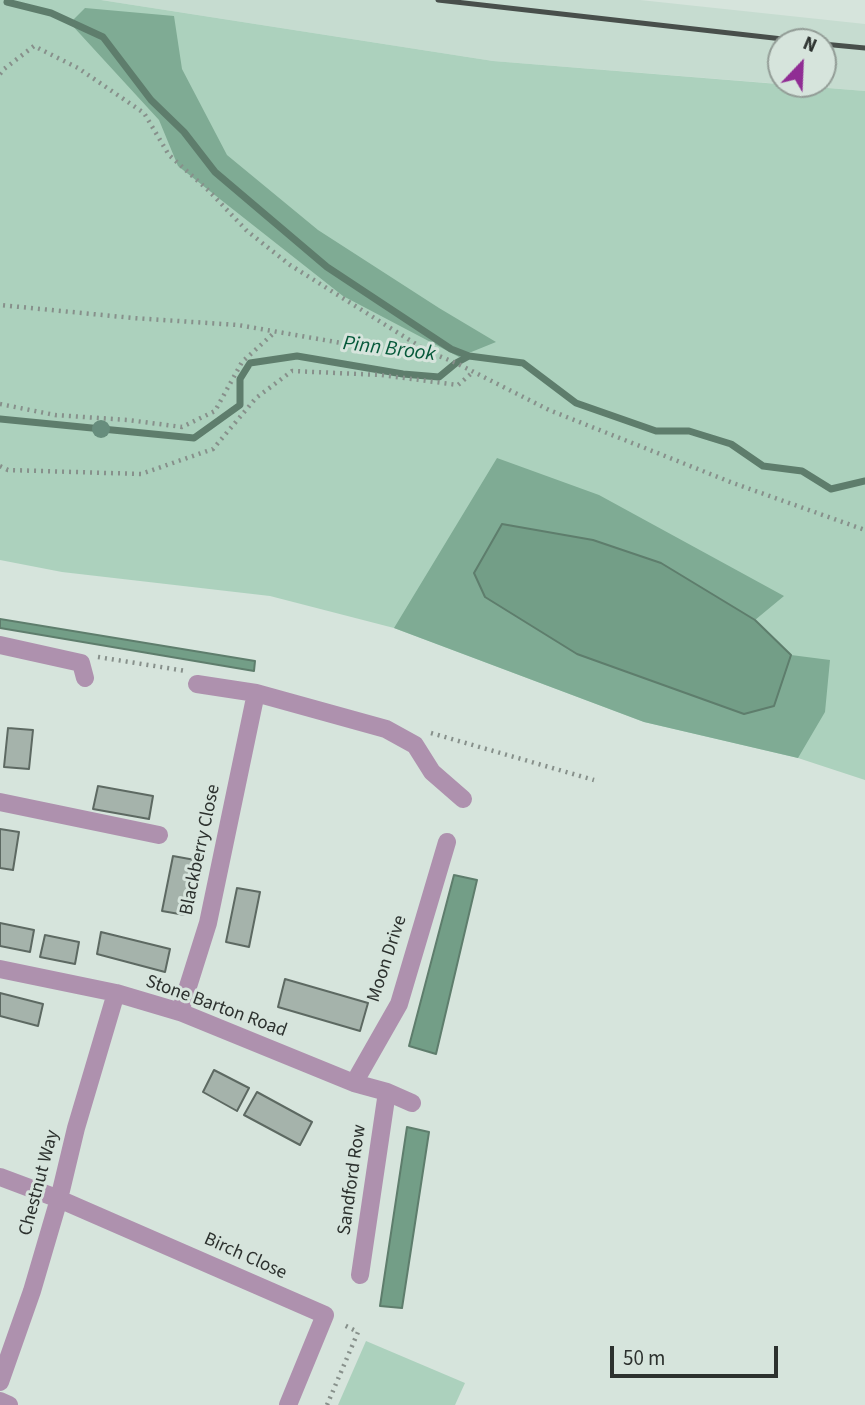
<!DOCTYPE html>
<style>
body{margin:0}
#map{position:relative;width:865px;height:1405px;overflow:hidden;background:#d6e4dc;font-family:"Source Sans 3",sans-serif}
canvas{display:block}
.north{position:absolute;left:767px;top:28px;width:70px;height:70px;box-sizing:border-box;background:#d6e4dc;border:2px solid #929c96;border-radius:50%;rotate:23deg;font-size:19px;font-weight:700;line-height:28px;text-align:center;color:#2c312e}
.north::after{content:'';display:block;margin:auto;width:24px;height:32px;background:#902d94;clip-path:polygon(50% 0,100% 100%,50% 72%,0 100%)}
.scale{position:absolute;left:610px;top:1346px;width:168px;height:32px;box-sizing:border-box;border:4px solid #2c312e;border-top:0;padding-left:9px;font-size:21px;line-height:24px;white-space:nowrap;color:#2c312e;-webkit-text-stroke:5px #d6e4dc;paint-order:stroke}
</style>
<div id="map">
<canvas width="865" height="1405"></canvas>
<div class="north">N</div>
<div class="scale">50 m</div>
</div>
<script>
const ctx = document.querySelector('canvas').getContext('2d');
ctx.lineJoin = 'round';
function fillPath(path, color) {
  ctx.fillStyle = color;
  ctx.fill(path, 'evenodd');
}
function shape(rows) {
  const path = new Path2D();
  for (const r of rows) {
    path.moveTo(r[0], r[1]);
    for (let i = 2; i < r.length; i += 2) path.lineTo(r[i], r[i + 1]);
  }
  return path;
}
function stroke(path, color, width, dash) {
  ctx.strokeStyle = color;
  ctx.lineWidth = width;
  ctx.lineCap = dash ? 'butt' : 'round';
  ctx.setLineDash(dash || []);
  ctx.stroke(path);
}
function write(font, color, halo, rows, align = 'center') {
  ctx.font = font + ' "Source Sans 3",sans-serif';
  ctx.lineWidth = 6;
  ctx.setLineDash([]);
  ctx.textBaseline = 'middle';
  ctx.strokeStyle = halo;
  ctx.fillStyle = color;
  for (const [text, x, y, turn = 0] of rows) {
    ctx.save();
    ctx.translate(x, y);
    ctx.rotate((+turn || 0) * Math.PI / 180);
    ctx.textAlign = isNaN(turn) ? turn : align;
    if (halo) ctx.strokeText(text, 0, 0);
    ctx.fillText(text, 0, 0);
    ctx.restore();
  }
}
fillPath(shape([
 [101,0,640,0,865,24,865,91,782,84,823,84,823,42,781,42,781,84,493,61]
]), '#c6dcd0');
fillPath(shape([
 [0,0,101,0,493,61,865,91,865,780,798,758,644,722,394,628,270,596,62,572,0,560],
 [366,1341,465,1383,455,1405,338,1405]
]), '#acd1bd');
fillPath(shape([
 [85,8,174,16,182,69,227,155,318,230,439,308,496,342,459,357,343,296,178,166,159,120,70,23],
 [497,458,599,495,784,596,755,620,668,567,593,540,502,524,774,706,791,655,830,660,825,712,798,758,644,722,394,628]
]), '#7fab94');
const water = shape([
 [502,524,593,540,661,563,755,620,791,655,774,706,744,714,577,654,485,597,474,573,502,524],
 [0,619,255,661,254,671,0,628,0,619],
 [454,875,477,880,436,1054,409,1046,454,875],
 [407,1127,429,1132,402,1308,380,1306,407,1127]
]);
fillPath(water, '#739e87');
stroke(water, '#5e7d6c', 2);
stroke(shape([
 [7,2,51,13,103,37,151,100,184,132,215,172,327,267,451,349,469,356],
 [0,419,194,438,240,405,240,379,250,363,297,356,403,374,439,377,456,363,469,356,523,363,576,403,656,431,689,431,731,444,763,466,802,471,831,489,865,481]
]), '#5e7d6c', 7);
const building = shape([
 [8,728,33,730,29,769,4,767,8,728],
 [98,786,153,796,149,819,93,809,98,786],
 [0,829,19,832,13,870,0,868,0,829],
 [173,856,195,860,185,915,162,911,173,856],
 [237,888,260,892,249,947,226,942,237,888],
 [0,923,34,930,30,952,0,946,0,923],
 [101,932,170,949,165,972,97,954,101,932],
 [45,935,79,942,75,964,40,957,45,935],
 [285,979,368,1003,360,1031,278,1007,285,979],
 [0,993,43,1004,38,1026,0,1016,0,993],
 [214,1070,249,1088,237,1111,203,1092,214,1070],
 [257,1092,312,1122,300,1145,244,1115,257,1092]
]);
fillPath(building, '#a5b3ab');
stroke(building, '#5d6962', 2);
stroke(shape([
 [0,74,4,69,34,46,78,68,144,113,169,155,209,191,247,231,290,265,427,351,399,353,238,325,133,318,0,305],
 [427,351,456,363,549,410,733,483,865,530],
 [0,404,55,415,128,420,182,427,215,411,242,362,275,332],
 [0,466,8,470,141,474,213,449,256,398,292,371,381,375,458,385,473,372],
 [98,657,186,671],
 [431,733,594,780],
 [327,1405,358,1332,342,1324]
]), '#87908b', 4.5, [2, 5]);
stroke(shape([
 [0,645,81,663,85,678],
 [197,684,256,693,386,729,415,745,432,772,463,799],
 [0,802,159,835],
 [0,969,116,993,180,1012,354,1083,387,1092,412,1103],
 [180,1012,208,923,256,693],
 [354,1083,399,1004,447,842],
 [0,1177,59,1199,325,1315,288,1405],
 [360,1275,387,1092],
 [0,1382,32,1291,59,1199,76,1128,116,993],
 [0,1401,9,1405]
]), '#ae91ae', 18);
stroke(shape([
 [438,0,809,42],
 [823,44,865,48]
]), '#484f4b', 5);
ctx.fillStyle = '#678d7d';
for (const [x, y] of [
 [101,429]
]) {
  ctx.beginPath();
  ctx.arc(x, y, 9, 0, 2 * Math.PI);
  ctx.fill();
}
write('19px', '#2c312e', '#d6e4dc', [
 ["Blackberry Close",201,850,-78],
 ["Moon Drive",388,959,-72],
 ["Stone Barton Road",216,1007,20],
 ["Sandford Row",353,1180,-82],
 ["Chestnut Way",40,1183,-75],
 ["Birch Close",245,1257,24]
]);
write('italic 21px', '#06593a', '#d6e4dc', [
 ["Pinn Brook",389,350,7]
]);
</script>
